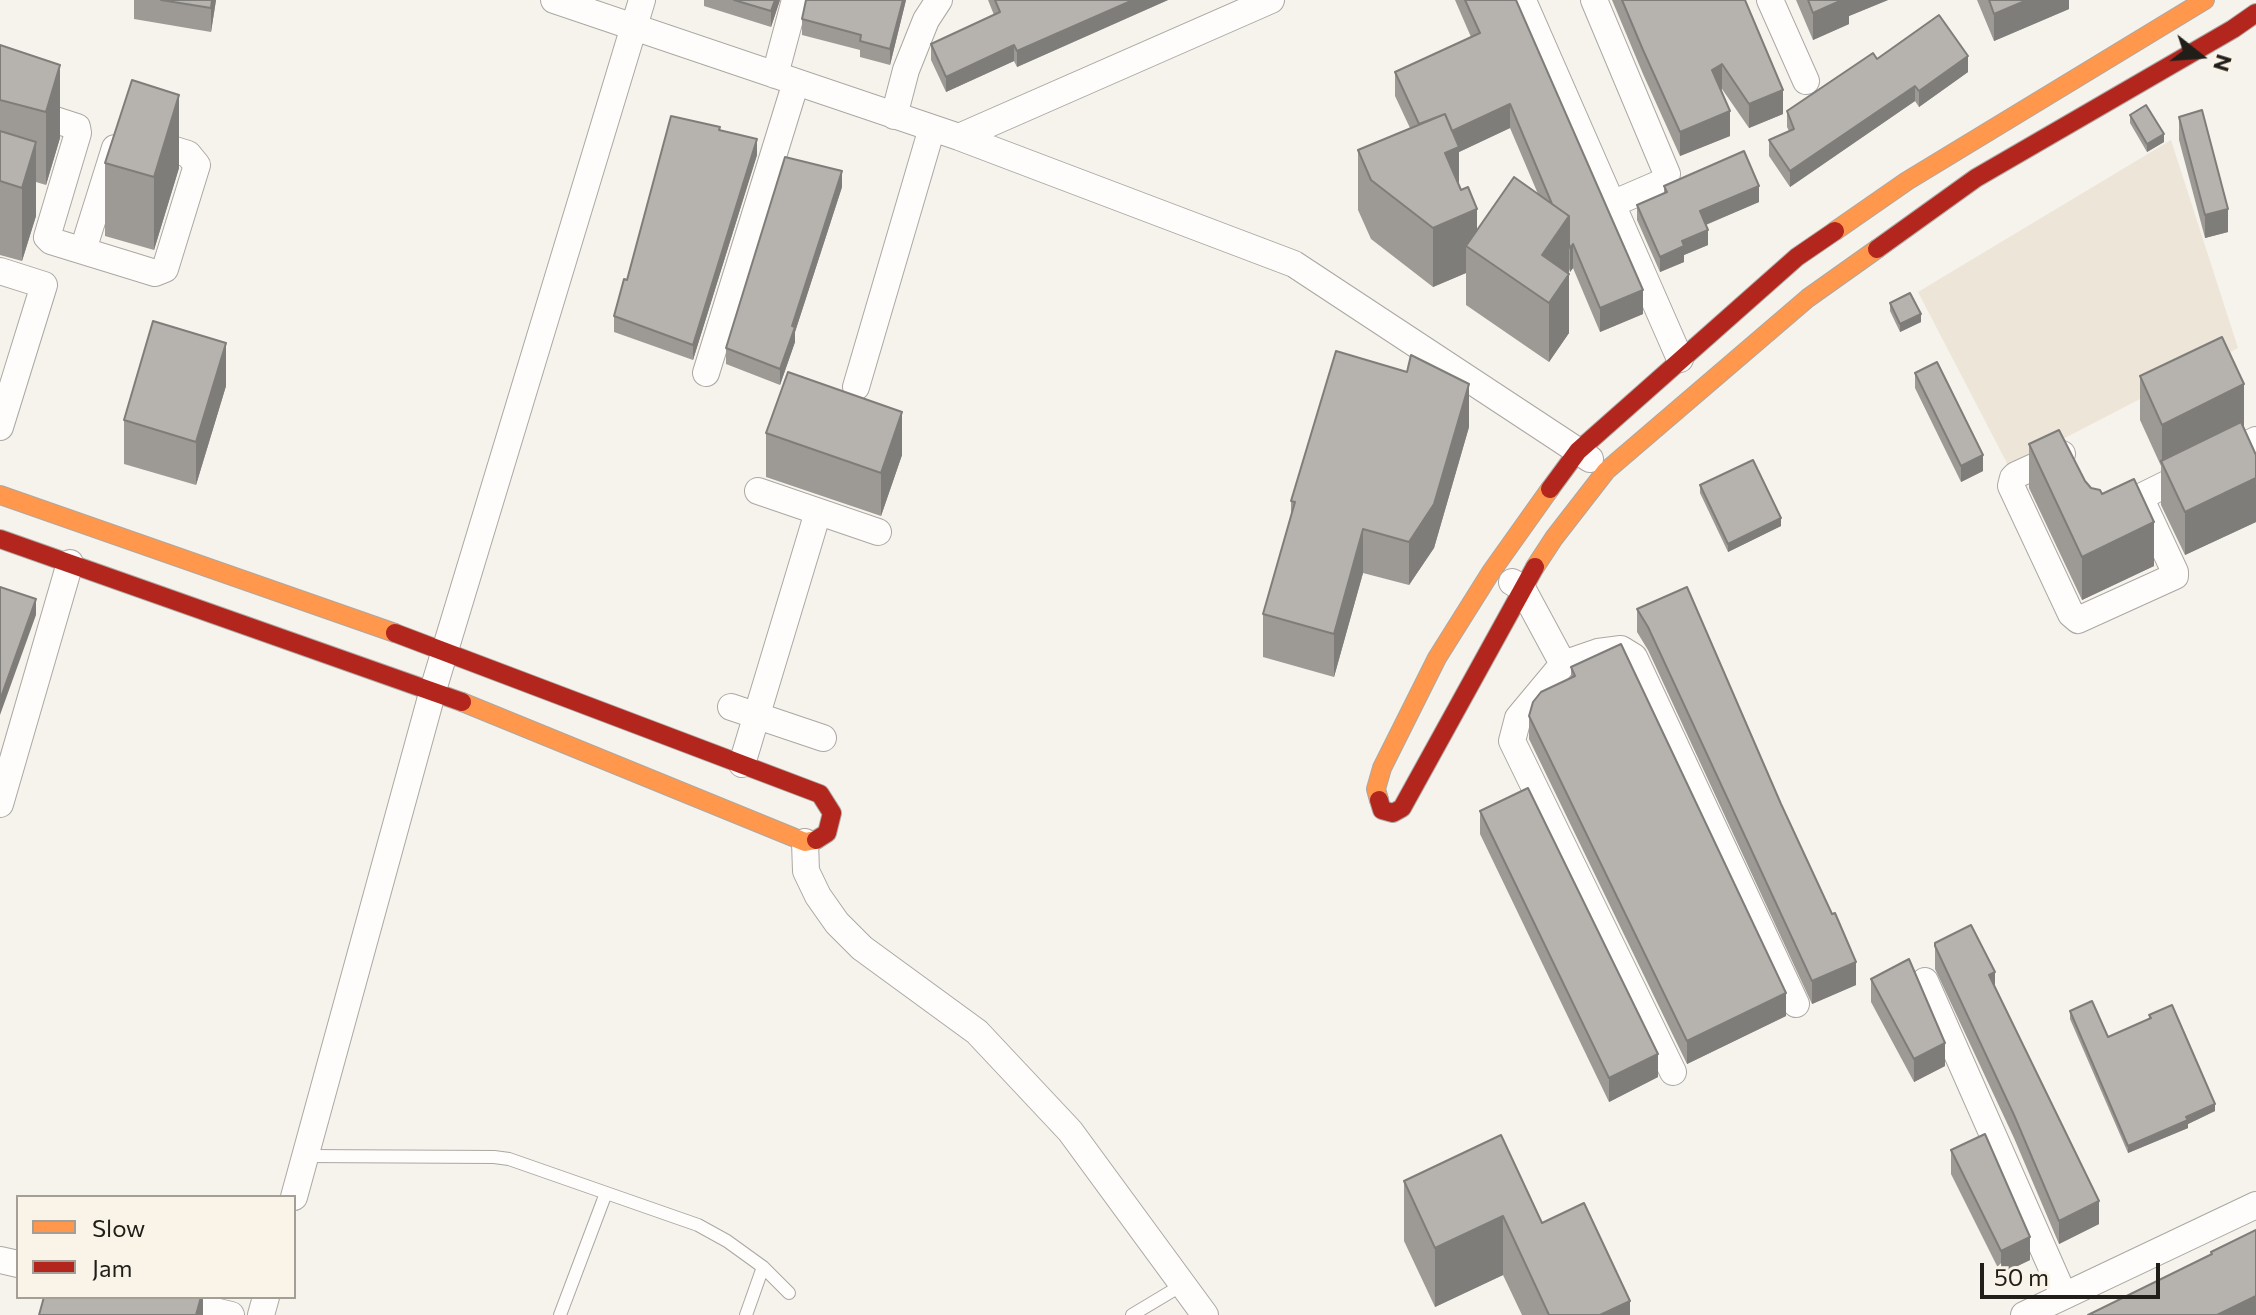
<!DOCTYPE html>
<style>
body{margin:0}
#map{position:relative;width:2256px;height:1315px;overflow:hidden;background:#f6f2ec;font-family:Commissioner,sans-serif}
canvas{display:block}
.legend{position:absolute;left:16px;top:1195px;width:280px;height:104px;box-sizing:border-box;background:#faf3e8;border:2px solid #a39e96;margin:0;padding:10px 14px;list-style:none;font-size:24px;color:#211e1a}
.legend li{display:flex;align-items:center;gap:16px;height:40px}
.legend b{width:40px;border:2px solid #a39e96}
.north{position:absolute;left:2160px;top:16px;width:80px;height:80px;-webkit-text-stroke:6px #faf3e8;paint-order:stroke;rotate:107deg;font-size:22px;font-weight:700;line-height:32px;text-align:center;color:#211e1a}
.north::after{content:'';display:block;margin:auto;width:28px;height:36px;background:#211e1a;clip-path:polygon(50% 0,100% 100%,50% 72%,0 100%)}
.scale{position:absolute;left:1980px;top:1263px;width:180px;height:36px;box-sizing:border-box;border:4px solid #211e1a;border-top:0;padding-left:10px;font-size:24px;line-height:28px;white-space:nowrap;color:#211e1a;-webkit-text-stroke:6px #faf3e8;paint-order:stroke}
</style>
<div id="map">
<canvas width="2256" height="1315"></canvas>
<ul class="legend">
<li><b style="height:10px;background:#ff974d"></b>Slow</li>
<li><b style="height:10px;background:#b3261e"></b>Jam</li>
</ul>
<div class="north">N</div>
<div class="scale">50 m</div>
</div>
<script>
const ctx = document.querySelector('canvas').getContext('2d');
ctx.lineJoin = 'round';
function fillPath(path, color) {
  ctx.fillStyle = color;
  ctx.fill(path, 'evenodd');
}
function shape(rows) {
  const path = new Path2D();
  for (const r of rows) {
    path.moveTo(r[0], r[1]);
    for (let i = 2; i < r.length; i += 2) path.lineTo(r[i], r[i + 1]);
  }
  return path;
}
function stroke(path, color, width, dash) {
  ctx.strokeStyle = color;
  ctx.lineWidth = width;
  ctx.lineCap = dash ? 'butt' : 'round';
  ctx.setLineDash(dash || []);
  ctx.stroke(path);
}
fillPath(shape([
 [2171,140,2238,348,2009,467,1918,292]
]), '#ede5d8');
const lane = shape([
 [305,1156,494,1157,509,1159,698,1225,727,1241,763,1267,789,1293],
 [560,1315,606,1193],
 [746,1315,763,1267],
 [1132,1315,1182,1285]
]);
const street = shape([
 [554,0,959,137,1294,264,1590,459],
 [1594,0,1667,174,1663,182,1612,204],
 [1770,0,1806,81],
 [1524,3,1680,359],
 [775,75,795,0],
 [0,102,77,127,78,133,47,237,51,241,155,273,165,269,197,165,188,154,146,141],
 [894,116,906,70,926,20,939,0],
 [959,137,1271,0],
 [83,250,115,148],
 [0,271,44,285,0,427],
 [706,373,796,82],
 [856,387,932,128],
 [2062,454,2016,475,2013,478,2011,486,2071,614,2078,620,2175,576,2175,572,2140,497],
 [758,491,878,532],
 [2112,511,2256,440],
 [1512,582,1522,588,1563,664,1518,718,1512,741,1673,1072],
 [1563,664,1598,652,1621,649,1634,657,1796,1004],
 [731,707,823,738],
 [742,764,818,512],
 [0,804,70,563],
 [805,842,806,871,818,896,837,923,862,948,977,1032,1070,1131,1205,1315],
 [1925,981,2064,1296],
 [294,1197,433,690,642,0],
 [0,1260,18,1264],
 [156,1297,231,1315],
 [261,1315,266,1297],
 [2024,1315,2256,1205]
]);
const slow = shape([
 [1835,231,1907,181,2205,0],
 [0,495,395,633],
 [1535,567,1554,538,1606,471,1808,298,1877,249],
 [462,702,805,842,816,840],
 [1379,800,1376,789,1382,768,1437,658,1491,572,1550,489]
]);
const jam = shape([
 [1877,249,1976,178,2233,29,2256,13],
 [1550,489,1578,451,1797,257,1835,231],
 [0,539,462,702],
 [395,633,820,794,832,813,827,833,816,840],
 [1379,800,1382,810,1393,813,1402,808,1535,567]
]);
stroke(lane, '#aba8a3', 14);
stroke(street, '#aba8a3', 28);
stroke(slow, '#aba8a3', 20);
stroke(jam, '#aba8a3', 20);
stroke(lane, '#fefdfc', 12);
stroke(street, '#fefdfc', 26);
stroke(slow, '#ff974d', 18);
stroke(jam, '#b3261e', 18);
fillPath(shape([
 [134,0,216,0,211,32,134,19],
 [704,0,780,0,771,27,704,6],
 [806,0,906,0,890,65,860,57,860,50,802,35,802,19],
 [988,0,1168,0,1017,67,1014,61,946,92,931,60,931,44,994,15],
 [1455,0,1516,0,1643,314,1600,332,1573,268,1570,272,1569,269,1569,333,1549,362,1466,305,1466,273,1433,287,1371,239,1358,210,1358,150,1410,128,1395,96,1395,72,1471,37],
 [1510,128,1538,194,1477,230,1459,185,1459,152],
 [1612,0,1745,0,1783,114,1749,128,1722,89,1721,90,1730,136,1680,156,1643,74],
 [1796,0,1888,0,1849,16,1849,24,1813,40],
 [1977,0,2069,0,2069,9,1994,41],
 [0,45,60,65,60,138,46,185,36,182,36,216,22,261,0,255],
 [1877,59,1968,72,1919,107,1915,101,1790,187,1769,156,1769,140,1789,131,1787,127,1787,111],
 [2130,115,2164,142,2147,152,2130,123],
 [2179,117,2228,232,2205,238,2179,140],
 [720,131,757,155,693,360,614,332,614,316,627,280],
 [105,163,179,168,154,250,105,236],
 [1664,186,1759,202,1706,225,1708,245,1684,255,1684,262,1660,272,1637,220,1637,205,1664,193],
 [842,187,795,332,795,342,780,385,726,364,726,348],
 [1890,303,1921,322,1900,332,1890,311],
 [1915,373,1983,471,1961,482,1915,388],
 [2140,376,2244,428,2256,455,2256,522,2185,555,2161,505,2161,466,2140,420],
 [226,386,196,485,124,464,124,420],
 [1469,427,1434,548,1409,585,1363,573,1334,677,1263,657,1263,614,1291,515,1291,501],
 [766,433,902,455,881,516,766,477],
 [2029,444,2085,481,2091,488,2102,494,2154,566,2082,600,2029,488],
 [1700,485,1781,526,1728,552,1700,493],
 [1687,587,1856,985,1812,1004,1648,650,1637,632,1637,609],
 [1571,667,1786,1016,1687,1064,1529,739,1529,716,1571,678],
 [1480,811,1658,1077,1609,1102,1480,834],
 [1935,943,1995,987,2099,1224,2059,1244,2014,1138,1935,969],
 [1871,979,1945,1066,1914,1082,1871,1002],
 [2070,1011,2108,1037,2149,1019,2149,1015,2215,1111,2188,1124,2188,1128,2128,1153,2070,1019],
 [1951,1150,2030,1260,2001,1274,1951,1174],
 [1404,1181,1542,1223,1630,1315,1522,1315,1503,1275,1435,1307,1404,1241]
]), '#9d9a96');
fillPath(shape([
 [212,0,216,0,211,32,211,8],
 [775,0,780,0,771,27,771,11],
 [903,0,906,0,890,65,890,49],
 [1133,0,1168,0,1017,67,1017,51],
 [1842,0,1888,0,1849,16,1849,24,1813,40,1813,13],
 [2027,0,2069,0,2069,9,1994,41,1994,14],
 [1014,45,1014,61,946,92,946,77],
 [1968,56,1968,72,1919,107,1919,91],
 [1722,64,1722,89,1712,94,1712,70],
 [60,65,60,138,46,185,46,112],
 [1915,86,1915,101,1790,187,1790,171],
 [1783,90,1783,114,1749,128,1749,104],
 [179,95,179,168,154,250,154,177],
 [1510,104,1510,128,1459,152,1459,207,1428,143],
 [1730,111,1730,136,1680,156,1680,132],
 [2164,134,2164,142,2147,152,2147,144],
 [757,139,757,155,693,360,693,345],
 [36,142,36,216,22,261,22,188],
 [842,171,842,187,795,332,795,342,780,385,780,369,792,326],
 [1759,186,1759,202,1700,227,1700,211],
 [1477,209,1477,253,1466,246,1466,273,1433,287,1433,228],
 [2228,209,2228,232,2205,238,2205,215],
 [1569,216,1569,333,1549,362,1549,303,1542,255],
 [1708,230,1708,245,1684,255,1684,262,1660,272,1660,257,1682,241],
 [1573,244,1573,268,1570,272,1570,248],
 [1643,290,1643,314,1600,332,1600,308],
 [1921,314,1921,322,1900,332,1900,324],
 [226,343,226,386,196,485,196,442],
 [1469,384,1469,427,1434,548,1409,585,1409,542],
 [2244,384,2244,428,2164,467,2162,463,2162,425],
 [902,412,902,455,881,516,881,473],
 [1983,455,1983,471,1961,482,1961,466],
 [2256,478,2256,522,2185,555,2185,512],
 [1781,518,1781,526,1728,552,1728,544],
 [2154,522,2154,566,2082,600,2082,557],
 [1363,529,1363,573,1334,677,1334,634],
 [36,599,36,615,0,715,0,700],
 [1856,962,1856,985,1812,1004,1812,981],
 [1995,972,1995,995,1989,975],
 [1786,993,1786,1016,1687,1064,1687,1041],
 [1945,1043,1945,1066,1914,1082,1914,1059],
 [1658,1054,1658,1077,1609,1102,1609,1078],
 [2215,1104,2215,1111,2188,1124,2188,1128,2128,1153,2128,1146],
 [2099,1201,2099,1224,2059,1244,2059,1221],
 [1503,1216,1503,1275,1435,1307,1435,1248],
 [2030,1237,2030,1260,2001,1274,2001,1251],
 [2256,1296,2256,1315,2217,1315],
 [201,1297,203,1297,203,1315,196,1315],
 [1630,1301,1630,1315,1600,1315]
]), '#7f7d7a');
const building = shape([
 [161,0,212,0,211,8,161,0],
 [734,0,775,0,771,11,734,0],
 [806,0,903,0,890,49,860,41,861,35,802,19,806,0],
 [995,0,1133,0,1017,51,1014,45,946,77,931,44,1000,12,995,0],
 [1465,0,1516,0,1643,290,1600,308,1573,244,1570,248,1569,244,1569,216,1552,204,1510,104,1452,131,1445,114,1419,124,1395,72,1480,33,1465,0],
 [1622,0,1745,0,1783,90,1749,104,1722,64,1712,70,1730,111,1680,132,1643,50,1622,0],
 [1808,0,1842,0,1813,13,1808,0],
 [1989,0,2027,0,1994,14,1989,0],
 [1939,15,1968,56,1919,91,1915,86,1790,171,1769,140,1794,129,1787,111,1873,53,1877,59,1939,15],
 [0,45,60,65,46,112,0,100,0,45],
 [132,80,179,95,154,177,105,163,132,80],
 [2146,105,2164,134,2147,144,2130,115,2146,105],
 [2202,110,2228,209,2205,215,2179,117,2202,110],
 [1445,114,1459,147,1445,153,1461,190,1468,187,1477,209,1433,228,1371,180,1358,150,1445,114],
 [671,116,720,127,719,130,757,139,693,345,614,316,624,279,627,280,671,116],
 [0,131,36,142,22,188,0,181,0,131],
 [1744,151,1759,186,1700,211,1708,230,1682,241,1684,246,1660,257,1637,205,1667,192,1664,186,1744,151],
 [785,157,842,171,792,326,795,327,780,369,726,348,785,157],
 [1514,177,1569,216,1542,255,1569,274,1549,303,1466,246,1514,177],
 [1910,293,1921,314,1900,324,1890,303,1910,293],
 [153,321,226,343,196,442,124,420,153,321],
 [2222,337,2244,384,2162,425,2140,376,2222,337],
 [1336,351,1407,372,1411,355,1469,384,1434,504,1409,542,1363,529,1334,634,1263,614,1295,502,1291,501,1336,351],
 [1937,362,1983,455,1961,466,1915,373,1937,362],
 [788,372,902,412,881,473,766,433,788,372],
 [2241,422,2256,455,2256,478,2185,512,2161,461,2241,422],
 [2059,430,2085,481,2091,488,2100,490,2102,494,2134,479,2154,522,2082,557,2029,444,2059,430],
 [1753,460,1781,518,1728,544,1700,485,1753,460],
 [0,587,36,599,0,700,0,587],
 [1687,587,1781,804,1832,914,1835,913,1856,962,1812,981,1648,627,1637,609,1687,587],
 [1621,644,1786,993,1687,1041,1529,716,1533,702,1541,692,1575,676,1571,667,1621,644],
 [1528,788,1658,1054,1609,1078,1480,811,1528,788],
 [1971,925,1995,972,1989,975,2099,1201,2059,1221,2014,1115,1935,946,1935,943,1971,925],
 [1909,959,1945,1043,1914,1059,1871,979,1909,959],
 [2092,1001,2108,1037,2151,1018,2149,1015,2172,1005,2215,1104,2186,1117,2188,1120,2128,1146,2070,1011,2092,1001],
 [1985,1134,2030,1237,2001,1251,1951,1150,1985,1134],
 [1501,1135,1542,1223,1584,1203,1630,1301,1600,1315,1549,1315,1503,1216,1435,1248,1404,1181,1501,1135],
 [2256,1230,2256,1296,2217,1315,2088,1315,2212,1254,2211,1252,2256,1230],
 [44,1297,201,1297,196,1315,39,1315,44,1297]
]);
fillPath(building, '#b6b3ae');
stroke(building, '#7f7d7a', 2);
</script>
